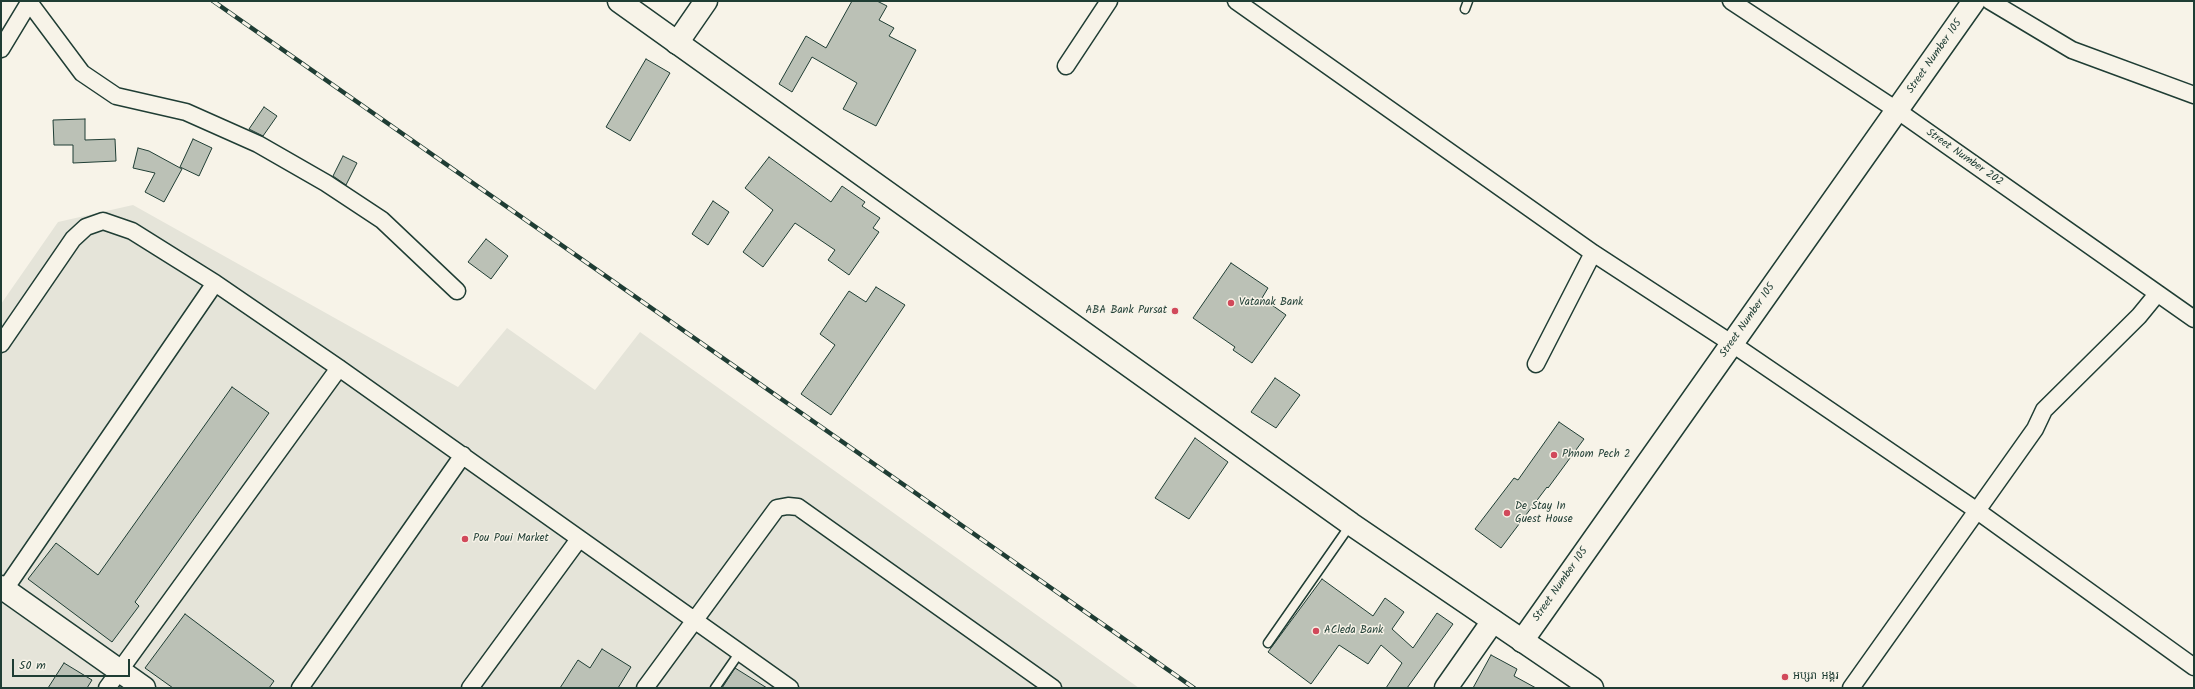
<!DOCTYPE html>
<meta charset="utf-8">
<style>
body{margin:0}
#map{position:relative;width:2195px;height:689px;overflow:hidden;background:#f7f3e8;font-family:Kalam,sans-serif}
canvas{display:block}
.frame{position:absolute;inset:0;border:2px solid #1f3d34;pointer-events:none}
.scale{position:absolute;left:12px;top:659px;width:118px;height:18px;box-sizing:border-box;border:2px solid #1f3d34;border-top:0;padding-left:5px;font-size:12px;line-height:14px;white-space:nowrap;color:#1f3d34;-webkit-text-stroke:3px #f7f3e8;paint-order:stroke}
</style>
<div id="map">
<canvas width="2195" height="689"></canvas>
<div class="frame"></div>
<div class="scale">50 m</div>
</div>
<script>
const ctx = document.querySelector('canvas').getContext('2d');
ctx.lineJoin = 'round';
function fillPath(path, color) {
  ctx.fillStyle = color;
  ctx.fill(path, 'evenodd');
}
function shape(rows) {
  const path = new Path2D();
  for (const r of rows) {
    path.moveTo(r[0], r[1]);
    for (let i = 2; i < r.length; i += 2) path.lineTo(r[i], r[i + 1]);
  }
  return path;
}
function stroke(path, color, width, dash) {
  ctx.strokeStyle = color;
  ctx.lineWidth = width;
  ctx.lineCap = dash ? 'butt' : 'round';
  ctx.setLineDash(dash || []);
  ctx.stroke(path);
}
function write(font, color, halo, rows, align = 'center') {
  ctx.font = font + ' Kalam,"Noto Sans Khmer",sans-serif';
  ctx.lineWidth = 3;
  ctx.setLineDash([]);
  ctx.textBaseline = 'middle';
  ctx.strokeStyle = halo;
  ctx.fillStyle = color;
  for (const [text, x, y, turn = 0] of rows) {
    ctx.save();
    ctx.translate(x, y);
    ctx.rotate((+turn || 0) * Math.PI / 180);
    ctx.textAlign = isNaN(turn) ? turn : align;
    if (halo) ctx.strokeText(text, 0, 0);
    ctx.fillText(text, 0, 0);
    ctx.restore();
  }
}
fillPath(shape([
 [133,205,458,387,507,328,595,390,640,332,1139,688,1,688,1,304,58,222]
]), '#e5e4d9');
const building = shape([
 [852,1,877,1,887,6,879,20,894,28,889,36,916,50,876,126,843,109,857,83,812,57,792,92,779,84,806,36,826,48,852,1],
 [646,59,670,73,630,141,606,127,646,59],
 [264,107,277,116,263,136,249,129,264,107],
 [85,119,85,140,115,139,116,161,73,163,73,145,54,145,53,120,85,119],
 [193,139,212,148,199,176,180,167,193,139],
 [138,148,149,151,182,169,164,202,145,192,155,173,133,168,138,148],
 [343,156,357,163,346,185,333,176,343,156],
 [769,157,831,202,842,186,865,202,862,206,880,218,873,228,879,232,849,275,828,260,835,250,795,223,763,267,743,252,773,210,745,188,769,157],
 [713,201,729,212,708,245,692,234,713,201],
 [486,239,508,256,491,279,468,262,486,239],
 [1231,263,1268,288,1262,298,1286,315,1252,363,1233,350,1235,347,1193,318,1231,263],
 [876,287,905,305,831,415,801,394,835,345,820,334,849,291,866,302,876,287],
 [1275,378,1300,395,1276,428,1251,412,1275,378],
 [232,387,269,413,135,602,139,606,112,642,28,579,56,543,98,575,232,387],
 [1559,422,1584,439,1548,488,1547,487,1501,548,1475,529,1514,478,1518,480,1559,422],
 [1195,438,1228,462,1189,519,1155,498,1195,438],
 [1322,579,1373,616,1385,598,1404,612,1392,629,1413,648,1437,613,1453,624,1407,688,1386,688,1402,663,1381,645,1368,664,1339,645,1311,684,1268,652,1322,579],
 [185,614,274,681,269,688,173,688,145,668,185,614],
 [602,649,631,667,618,688,560,688,578,660,590,668,602,649],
 [1491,655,1517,669,1514,676,1536,688,1473,688,1491,655],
 [64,663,92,680,87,688,48,688,64,663],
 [735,668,767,688,722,688,735,668]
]);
fillPath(building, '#bbc1b6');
stroke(building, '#1f3d34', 1);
const lane = shape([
 [1465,9,1468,1],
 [1268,643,1351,524],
 [715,688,740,652]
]);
const street = shape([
 [1236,1,1593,253,1731,343,1976,510,2194,667],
 [1731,1,1898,111,2194,319],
 [1990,1,2072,50,2194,95],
 [29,2,82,73,116,96,186,112,258,144,326,183,382,220,457,291],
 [1,49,30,1],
 [1066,66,1109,1],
 [1,344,73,239,86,227,103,221,132,231,215,283],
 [1536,364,1593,253],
 [5,589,215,283,339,368,790,688],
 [107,688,339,368],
 [300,688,463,455],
 [470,688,579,539],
 [645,688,777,508,788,506,798,507,1053,688],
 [1851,688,2035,429,2044,410,2139,316,2157,294]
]);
const secondary = shape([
 [677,43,706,1],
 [1,587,144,688],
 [1522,641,1974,1],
 [1446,688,1493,621]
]);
const primary = shape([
 [619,1,1351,524,1592,688]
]);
stroke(lane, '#1f3d34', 11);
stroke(street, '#1f3d34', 19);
stroke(secondary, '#1f3d34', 25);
stroke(primary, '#1f3d34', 25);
stroke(lane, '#f7f3e8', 8);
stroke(street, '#f7f3e8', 16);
stroke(secondary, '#f7f3e8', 22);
stroke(primary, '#f7f3e8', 22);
const rail = shape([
 [213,1,1194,688]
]);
stroke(rail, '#1f3d34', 4.5);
stroke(rail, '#f7f3e8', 3, [9]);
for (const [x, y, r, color] of [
 [1231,303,4,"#d1495b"],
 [1175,311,4,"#d1495b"],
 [1554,455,4,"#d1495b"],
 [1507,513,4,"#d1495b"],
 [465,539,4,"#d1495b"],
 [1316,631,4,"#d1495b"],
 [1785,677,4,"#d1495b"]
]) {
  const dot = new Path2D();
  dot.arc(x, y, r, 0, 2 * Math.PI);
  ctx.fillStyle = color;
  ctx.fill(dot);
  stroke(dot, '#f7f3e8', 1.5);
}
write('11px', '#1f3d34', '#f7f3e8', [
 ["Street Number 105",1935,57,-55],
 ["Street Number 202",1964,158,35],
 ["Street Number 105",1748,321,-55],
 ["Street Number 105",1561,585,-55]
]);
write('11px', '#1f3d34', '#f7f3e8', [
 ["Vatanak Bank",1239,303],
 ["ABA Bank Pursat",1167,311,"right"],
 ["Phnom Pech 2",1562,455],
 ["De Stay In",1515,507],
 ["Guest House",1515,520],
 ["Pou Poui Market",473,539],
 ["ACleda Bank",1324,631],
 ["អប្សរា អង្គរ",1793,677]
], 'left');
</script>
